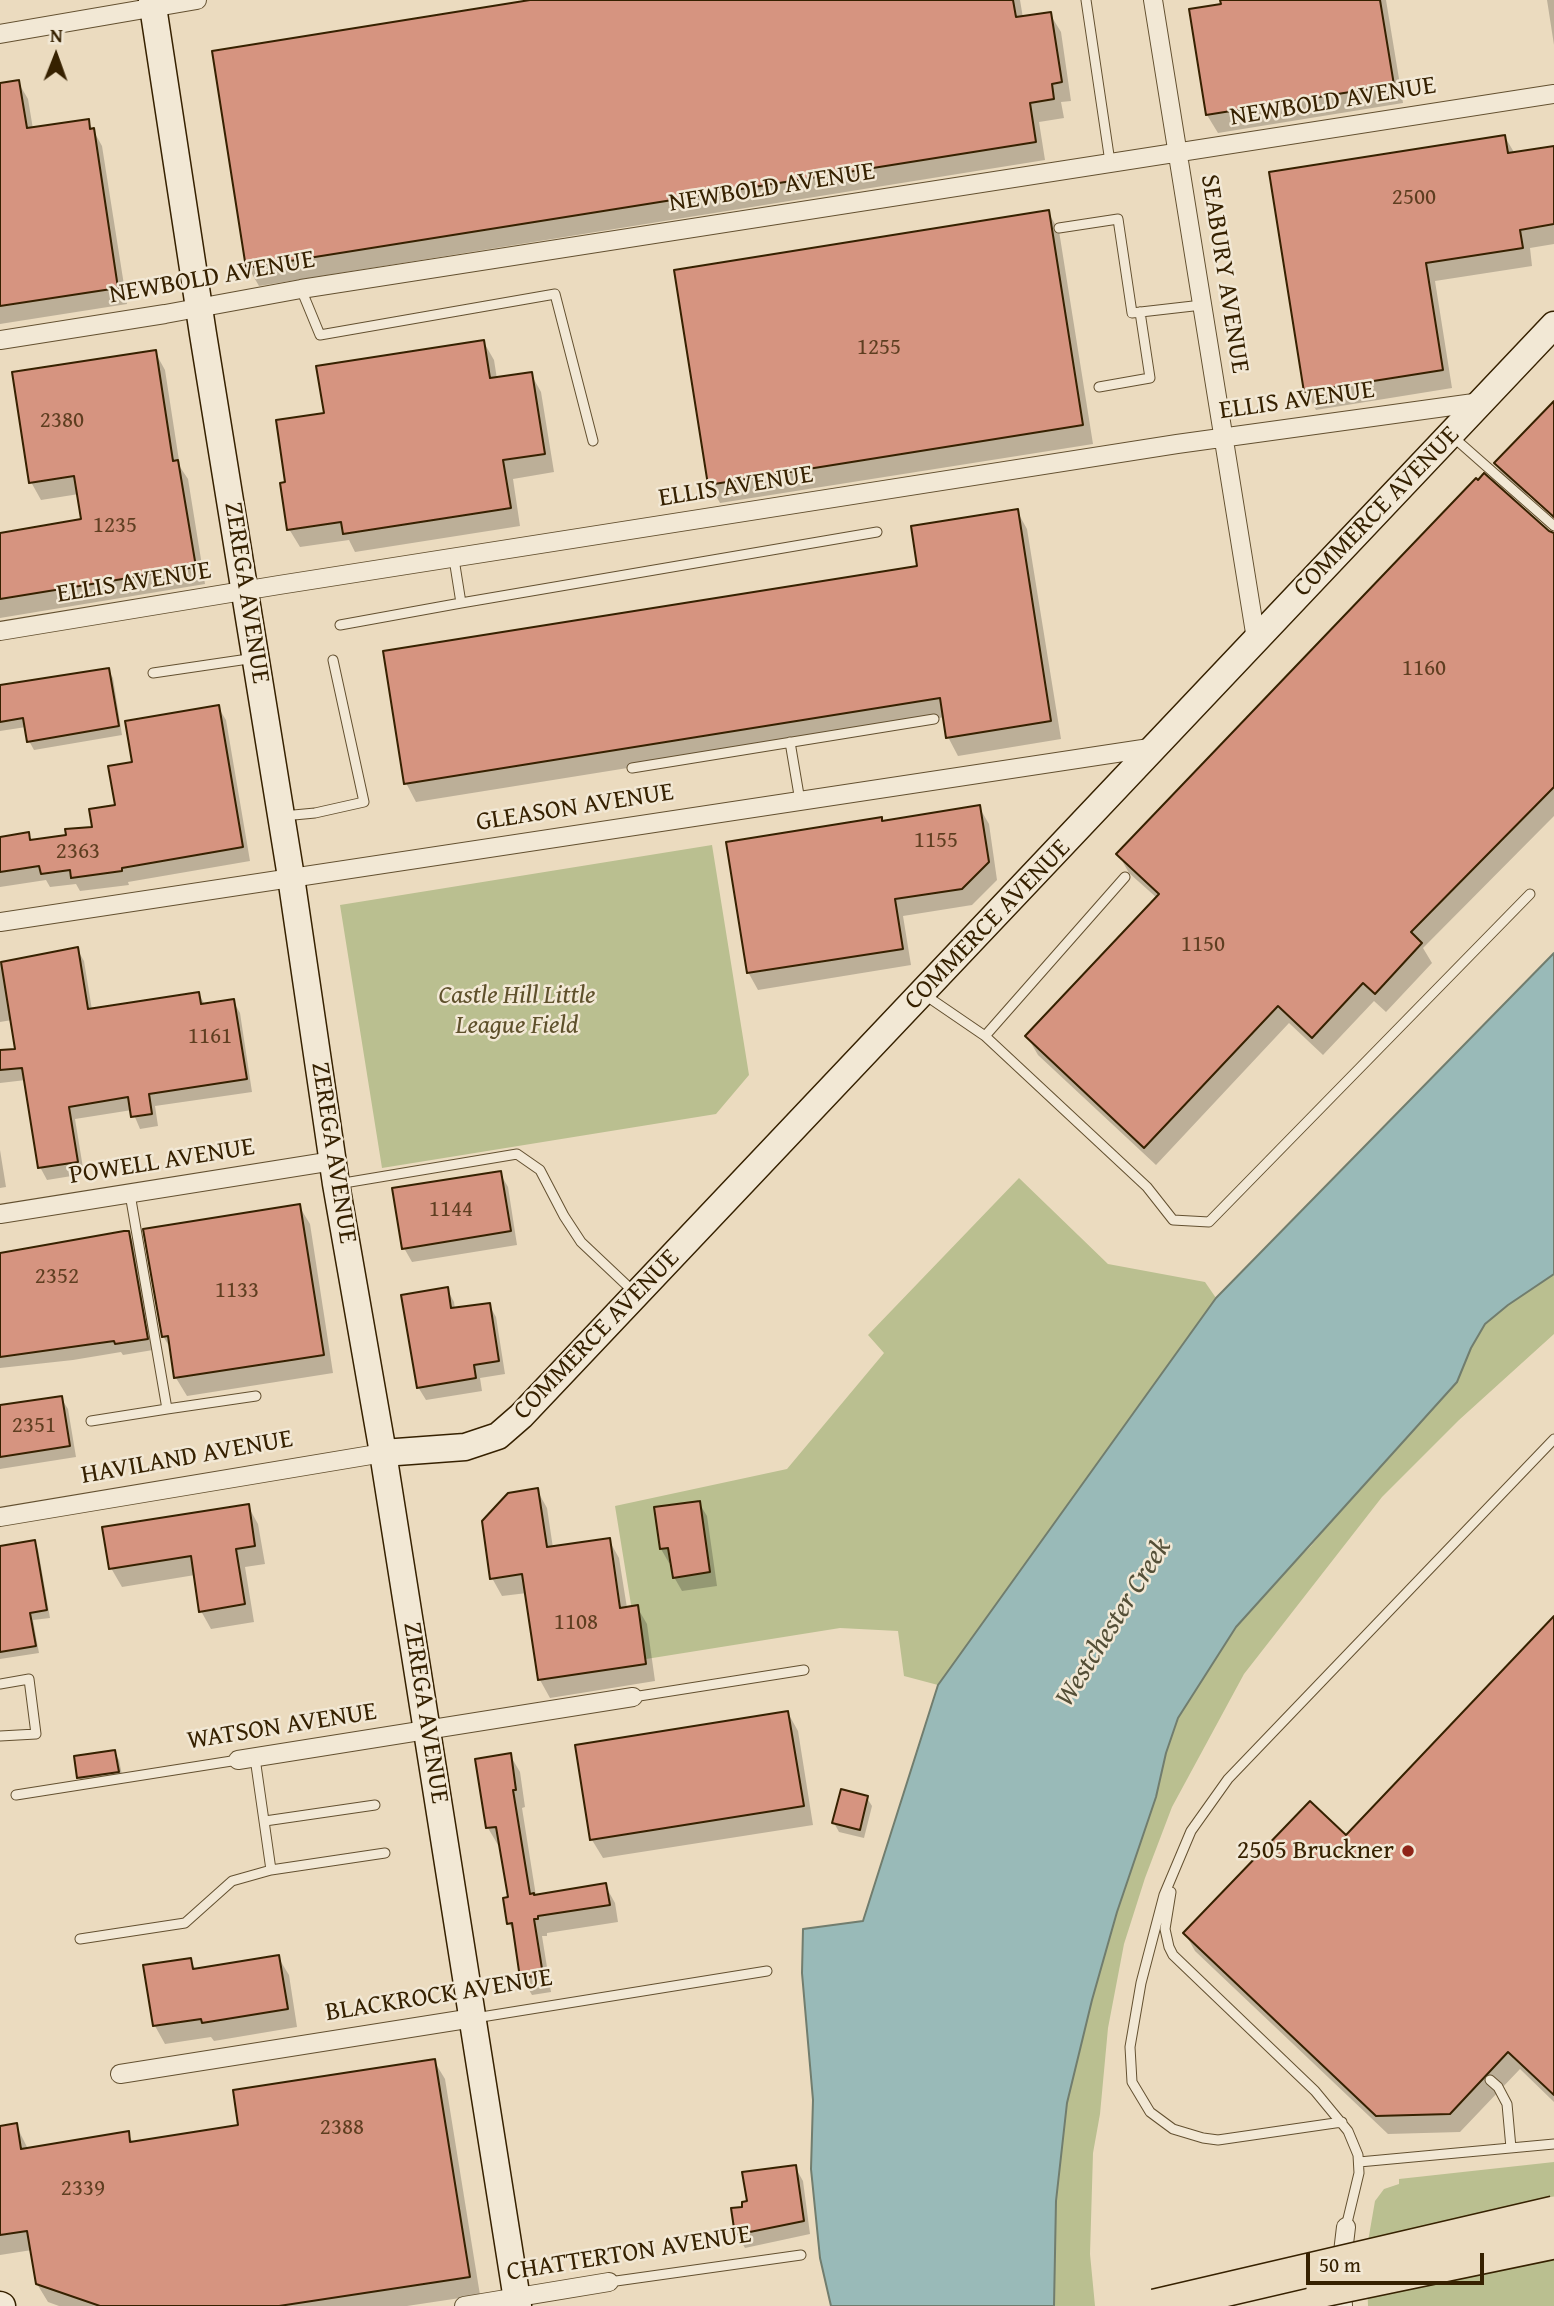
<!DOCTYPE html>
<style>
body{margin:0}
#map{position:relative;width:1554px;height:2306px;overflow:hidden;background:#ebdbbf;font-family:"Gentium Book Plus",serif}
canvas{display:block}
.north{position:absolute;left:21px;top:21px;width:70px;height:70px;-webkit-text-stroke:5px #f2e8d5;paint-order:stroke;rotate:1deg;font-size:19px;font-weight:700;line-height:28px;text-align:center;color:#362100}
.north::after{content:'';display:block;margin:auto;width:24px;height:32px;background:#362100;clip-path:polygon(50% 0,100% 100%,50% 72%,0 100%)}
.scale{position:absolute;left:1306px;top:2253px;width:178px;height:32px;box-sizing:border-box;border:4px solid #362100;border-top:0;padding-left:9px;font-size:21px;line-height:24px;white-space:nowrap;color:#362100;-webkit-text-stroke:5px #f2e8d5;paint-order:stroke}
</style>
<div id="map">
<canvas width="1554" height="2306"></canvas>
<div class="north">N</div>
<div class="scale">50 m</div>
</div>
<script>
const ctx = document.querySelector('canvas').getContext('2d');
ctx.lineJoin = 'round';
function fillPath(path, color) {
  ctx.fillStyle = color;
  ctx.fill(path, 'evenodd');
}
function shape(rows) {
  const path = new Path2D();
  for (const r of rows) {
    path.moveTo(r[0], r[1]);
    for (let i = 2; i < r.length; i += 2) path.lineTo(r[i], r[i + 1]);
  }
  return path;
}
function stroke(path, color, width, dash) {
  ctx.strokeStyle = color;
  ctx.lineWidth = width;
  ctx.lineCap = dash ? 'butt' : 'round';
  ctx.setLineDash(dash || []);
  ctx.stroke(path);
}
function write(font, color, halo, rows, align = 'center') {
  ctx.font = font + ' "Gentium Book Plus",serif';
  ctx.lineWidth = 5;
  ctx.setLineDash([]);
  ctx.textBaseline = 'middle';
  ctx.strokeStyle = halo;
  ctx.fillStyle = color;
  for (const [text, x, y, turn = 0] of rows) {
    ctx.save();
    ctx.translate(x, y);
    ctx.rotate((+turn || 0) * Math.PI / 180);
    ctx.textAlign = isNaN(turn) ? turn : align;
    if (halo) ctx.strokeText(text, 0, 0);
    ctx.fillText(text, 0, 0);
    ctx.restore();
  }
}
fillPath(shape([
 [712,845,749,1075,716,1114,382,1168,340,905],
 [1019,1178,1108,1264,1205,1282,1216,1298,938,1685,904,1676,898,1631,840,1628,640,1660,615,1506,787,1469,884,1353,868,1335],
 [1554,1274,1554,1334,1459,1420,1382,1497,1244,1674,1172,1807,1145,1878,1124,1944,1108,2028,1100,2114,1093,2153,1090,2254,1095,2306,1054,2306,1056,2201,1067,2103,1092,2000,1117,1912,1156,1797,1166,1753,1178,1718,1236,1627,1272,1584,1311,1546,1471,1348,1485,1324,1508,1305],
 [1554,2162,1554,2306,1368,2306,1366,2253,1375,2201,1384,2189,1399,2184,1399,2179]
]), '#babf90');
const water = shape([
 [1554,953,1554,1274,1508,1305,1485,1324,1471,1348,1457,1382,1236,1627,1178,1718,1166,1753,1156,1797,1117,1912,1092,2000,1067,2103,1056,2201,1054,2306,831,2306,820,2258,811,2169,813,2100,802,1973,803,1929,863,1921,938,1685,1216,1298,1554,953]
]);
fillPath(water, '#99bab8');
stroke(water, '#717d6e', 2);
fillPath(shape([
 [541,0,1020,0,1023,18,1050,14,1061,32,1071,101,1061,102,1064,118,1039,122,1045,160,259,286,248,267],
 [1222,0,1386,0,1403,103,1218,133,1207,115],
 [1547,0,1554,0,1554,45],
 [18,82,28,99,33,129,88,121,102,146,127,304,0,324,0,85],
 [1505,137,1515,154,1554,148,1554,244,1530,248,1532,266,1435,281,1452,388,1316,410,1306,392],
 [1048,212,1059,231,1093,444,720,503,710,485,676,272],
 [483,341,494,360,497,379,531,374,541,392,554,472,513,479,520,526,355,552,349,540,300,547,289,529,287,484,326,414],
 [155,352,165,370,180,467,188,479,205,584,0,618,0,534,83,520,79,494,41,500,31,482],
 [1554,405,1554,518,1525,491,1532,504,1506,482,1496,464],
 [1017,511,1027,529,1061,739,958,756,948,737,945,717,416,802,406,783,919,567],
 [1554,543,1554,816,1423,948,1432,963,1386,1012,1374,1001,1323,1055,1289,1023,1156,1165,1038,1055,1027,1036,1157,898,1129,873,1119,855],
 [108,670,113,678,122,735,34,750,29,741,26,727,0,731,0,686],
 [218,707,226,720,250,861,128,882,129,885,80,891,76,884,50,887,46,880,0,887,0,838,28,834,32,841,68,836,94,828,117,806,134,763],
 [979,807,989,824,997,880,972,905,903,916,911,965,758,990,748,972,883,822],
 [77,949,84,961,92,1010,199,994,205,1005,233,1001,240,1013,252,1092,155,1106,158,1126,140,1129,132,1110,75,1119,84,1174,47,1180,40,1167,26,1080,0,1083,0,1052,17,1050,12,1020,0,1022,0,964,47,957],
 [0,1150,6,1187,0,1188],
 [500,1173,508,1187,517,1245,412,1262,404,1248],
 [299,1206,310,1224,333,1373,187,1396,176,1378,172,1351,163,1336],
 [128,1233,135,1244,153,1350,123,1355,121,1352,73,1360,0,1368,0,1254],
 [447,1289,454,1302,455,1309,489,1305,496,1317,505,1374,480,1378,482,1391,426,1400,418,1387],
 [61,1398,68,1409,76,1457,0,1469,0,1407],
 [537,1490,547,1508,553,1548,609,1540,619,1558,627,1608,637,1607,647,1624,655,1681,550,1698,540,1680,527,1593,502,1596,492,1578],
 [699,1503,707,1516,717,1586,682,1591,674,1577,672,1562,669,1563,661,1549,656,1509],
 [248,1506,258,1524,265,1564,245,1567,254,1622,211,1629,201,1611,195,1575,122,1587,111,1568],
 [34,1542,38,1549,50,1618,33,1620,39,1653,0,1659,0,1547],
 [1554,1619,1554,2102,1520,2069,1460,2132,1388,2134,1195,1951,1185,1933,1346,1837],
 [788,1713,798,1731,813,1825,603,1858,592,1840],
 [114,1752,119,1760,123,1780,84,1786,79,1778],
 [510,1755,520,1772,525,1807,522,1808,536,1896,605,1885,615,1903,618,1922,547,1933,547,1936,542,1936,551,1992,532,1995,522,1978,515,1935,509,1923,510,1899,501,1845,498,1845,488,1828,477,1760],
 [867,1798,872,1806,864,1838,839,1832,834,1823],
 [278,1957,289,1975,297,2027,214,2041,211,2037,165,2044,155,2026,145,1967,190,1960,196,1970],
 [434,2061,445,2079,480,2295,407,2306,59,2306,48,2302,37,2284,32,2250,0,2255,0,2128,16,2125,28,2149,128,2133,133,2143,240,2126],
 [795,2167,803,2181,810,2234,745,2248,737,2234,744,2208]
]), '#0003');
const building = shape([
 [530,0,1013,0,1016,17,1051,12,1062,82,1052,84,1054,99,1030,103,1036,142,246,268,212,51,530,0],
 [1220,0,1380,0,1394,85,1206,115,1189,9,1221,4,1220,0],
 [19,80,27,128,89,119,90,129,94,128,118,288,0,306,0,83,19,80],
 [1505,135,1508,153,1554,146,1554,224,1520,230,1523,248,1426,263,1443,370,1304,392,1269,172,1505,135],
 [1049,210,1083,425,708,485,674,270,1049,210],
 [484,340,490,378,532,372,545,454,503,460,511,508,343,534,341,522,287,530,280,483,285,482,276,420,324,413,316,366,484,340],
 [156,350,173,461,178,460,196,567,0,599,0,533,81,519,74,476,29,483,12,372,156,350],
 [1554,401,1554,517,1494,463,1554,401],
 [1484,473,1549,531,1554,533,1554,787,1411,932,1422,943,1375,994,1363,983,1312,1038,1278,1006,1144,1148,1025,1036,1159,894,1116,854,1476,478,1478,480,1484,473],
 [1018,509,1051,721,946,738,940,698,404,784,383,651,917,566,911,526,1018,509],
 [109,668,119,726,27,742,23,718,0,722,0,685,109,668],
 [219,705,243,847,122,868,122,871,71,878,70,870,41,874,39,866,0,872,0,837,29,832,30,840,66,835,65,829,92,827,89,809,115,805,108,766,132,762,125,721,219,705],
 [980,805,989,862,962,889,895,899,903,949,747,973,726,842,882,817,882,821,980,805],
 [78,947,88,1009,199,992,201,1004,234,999,247,1079,149,1094,152,1114,131,1117,128,1097,69,1107,78,1162,38,1168,22,1068,0,1070,0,1050,15,1049,1,962,78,947],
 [501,1171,511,1231,402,1249,392,1188,501,1171],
 [300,1204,324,1355,174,1378,168,1336,162,1337,143,1229,300,1204],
 [124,1231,129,1231,148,1339,115,1344,114,1341,0,1357,0,1253,124,1231],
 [448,1287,451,1308,490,1303,499,1361,474,1365,476,1378,417,1388,401,1295,448,1287],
 [62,1396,70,1446,0,1457,0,1405,62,1396],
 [538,1488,547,1547,610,1538,620,1608,638,1605,646,1664,538,1680,522,1574,490,1579,482,1521,508,1493,538,1488],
 [700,1501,710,1572,673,1578,668,1548,660,1549,654,1507,700,1501],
 [249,1504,255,1546,236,1549,245,1604,199,1612,191,1556,109,1569,102,1527,249,1504],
 [35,1540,47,1610,30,1613,36,1646,0,1652,0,1546,35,1540],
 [1554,1616,1554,2095,1508,2052,1450,2114,1376,2116,1183,1933,1310,1801,1346,1835,1554,1616],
 [788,1711,804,1806,590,1840,575,1745,788,1711],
 [115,1750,119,1772,77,1778,74,1756,115,1750],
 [511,1753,516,1790,513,1790,530,1894,534,1893,534,1895,606,1883,610,1905,538,1916,538,1919,534,1919,543,1975,520,1978,512,1923,507,1924,503,1898,508,1897,496,1827,486,1828,475,1759,511,1753],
 [841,1789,868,1796,860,1830,832,1823,841,1789],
 [279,1955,288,2009,202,2023,201,2019,153,2026,143,1965,191,1958,193,1969,279,1955],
 [435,2059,470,2277,279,2306,100,2306,36,2284,27,2231,0,2235,0,2126,17,2123,21,2149,129,2131,130,2142,238,2125,233,2090,435,2059],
 [796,2165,804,2221,735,2235,731,2208,742,2207,742,2202,747,2201,742,2172,796,2165]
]);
fillPath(building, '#d69480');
stroke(building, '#362100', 2);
const lane = shape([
 [1086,0,1110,162],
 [1059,228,1118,219,1132,313,1202,305],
 [301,289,320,335,555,294,593,441],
 [1099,387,1150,378,1140,312],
 [1452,436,1554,526],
 [461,603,877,532],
 [340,625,461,603,454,559],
 [153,673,255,658],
 [790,742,800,801],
 [632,768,934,719],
 [283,816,315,813,364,802,333,660],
 [925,995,985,1036,1147,1187,1173,1220,1209,1222,1530,894],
 [985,1036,1125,877],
 [338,1184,517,1154,540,1170,564,1216,581,1242,635,1293],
 [130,1194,167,1409,256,1396],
 [91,1421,167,1409],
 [0,1684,29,1679,36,1734,0,1736],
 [633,1697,804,1670],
 [16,1795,238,1760],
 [265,1821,375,1805],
 [271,1870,385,1853],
 [1171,1892,1165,1929,1169,1947,1173,1955,1315,2091,1348,2131,1358,2155,1359,2173,1346,2227],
 [80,1939,185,1923,232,1881,271,1870,255,1758],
 [475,2018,767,1971],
 [1490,2080,1498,2087,1507,2104,1511,2148],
 [1342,2122,1218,2140,1203,2138,1173,2129,1150,2112,1132,2082,1130,2047,1141,1983,1164,1895,1191,1831,1228,1779,1554,1439],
 [1359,2162,1554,2144],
 [609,2282,801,2255]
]);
const street = shape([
 [1153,0,1256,639],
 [0,34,197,0],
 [0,340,165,314,301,289,1554,94],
 [0,631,279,585,1177,444,1481,402],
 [0,922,1156,747],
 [0,1214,333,1161],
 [0,1517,383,1453],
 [238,1760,633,1697],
 [120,2074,473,2018],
 [464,2306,609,2282],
 [1343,2306,1341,2269,1346,2227]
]);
const secondary = shape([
 [152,0,203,334,291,877,336,1184,383,1453,518,2306],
 [383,1453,465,1447,498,1436,521,1416,1554,325],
 [0,2305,2,2306]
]);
stroke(lane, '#635030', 11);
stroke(street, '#635030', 20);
stroke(secondary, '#362100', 29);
stroke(lane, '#f2e8d5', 9);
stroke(street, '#f2e8d5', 18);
stroke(secondary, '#f2e8d5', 26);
const highwayBridge = shape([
 [1323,2290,1554,2242],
 [1155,2306,1554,2213]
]);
stroke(highwayBridge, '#362100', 36, []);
stroke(highwayBridge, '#ebdbbf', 33);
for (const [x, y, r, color] of [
 [1408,1851,7,"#8f2418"]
]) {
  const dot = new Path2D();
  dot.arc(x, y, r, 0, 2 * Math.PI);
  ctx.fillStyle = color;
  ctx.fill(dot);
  stroke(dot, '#f2e8d5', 2.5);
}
write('23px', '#5e3e20', null, [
 ["2500",1414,198],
 ["1255",879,348],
 ["2380",62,421],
 ["1235",115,526],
 ["1160",1424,669],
 ["1155",936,841],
 ["2363",78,852],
 ["1150",1203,945],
 ["1161",210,1037],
 ["1144",451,1210],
 ["2352",57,1277],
 ["1133",237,1291],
 ["2351",34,1426],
 ["1108",576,1623],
 ["2388",342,2128],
 ["2339",83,2189]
]);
write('26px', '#362100', '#f2e8d5', [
 ["NEWBOLD AVENUE",1333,102,-9],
 ["NEWBOLD AVENUE",772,188,-9],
 ["SEABURY AVENUE",1224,274,81],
 ["NEWBOLD AVENUE",212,278,-10],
 ["ELLIS AVENUE",1297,401,-8],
 ["ELLIS AVENUE",736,487,-9],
 ["COMMERCE AVENUE",1377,512,-46],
 ["ELLIS AVENUE",134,583,-9],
 ["ZEREGA AVENUE",246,593,81],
 ["GLEASON AVENUE",575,808,-9],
 ["COMMERCE AVENUE",988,925,-46],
 ["ZEREGA AVENUE",333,1153,81],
 ["POWELL AVENUE",162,1162,-9],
 ["COMMERCE AVENUE",597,1335,-46],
 ["HAVILAND AVENUE",187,1458,-10],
 ["ZEREGA AVENUE",425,1713,81],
 ["WATSON AVENUE",282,1727,-9],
 ["BLACKROCK AVENUE",439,1996,-9],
 ["CHATTERTON AVENUE",629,2254,-9]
]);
write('italic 26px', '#5e502b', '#f2e8d5', [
 ["Castle Hill Little",517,996],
 ["League Field",517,1026]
]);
write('26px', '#362100', '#f2e8d5', [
 ["2505 Bruckner",1394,1851]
], 'right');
write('italic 28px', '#544f37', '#f2e8d5', [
 ["Westchester Creek",1114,1623,-58]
]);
</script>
